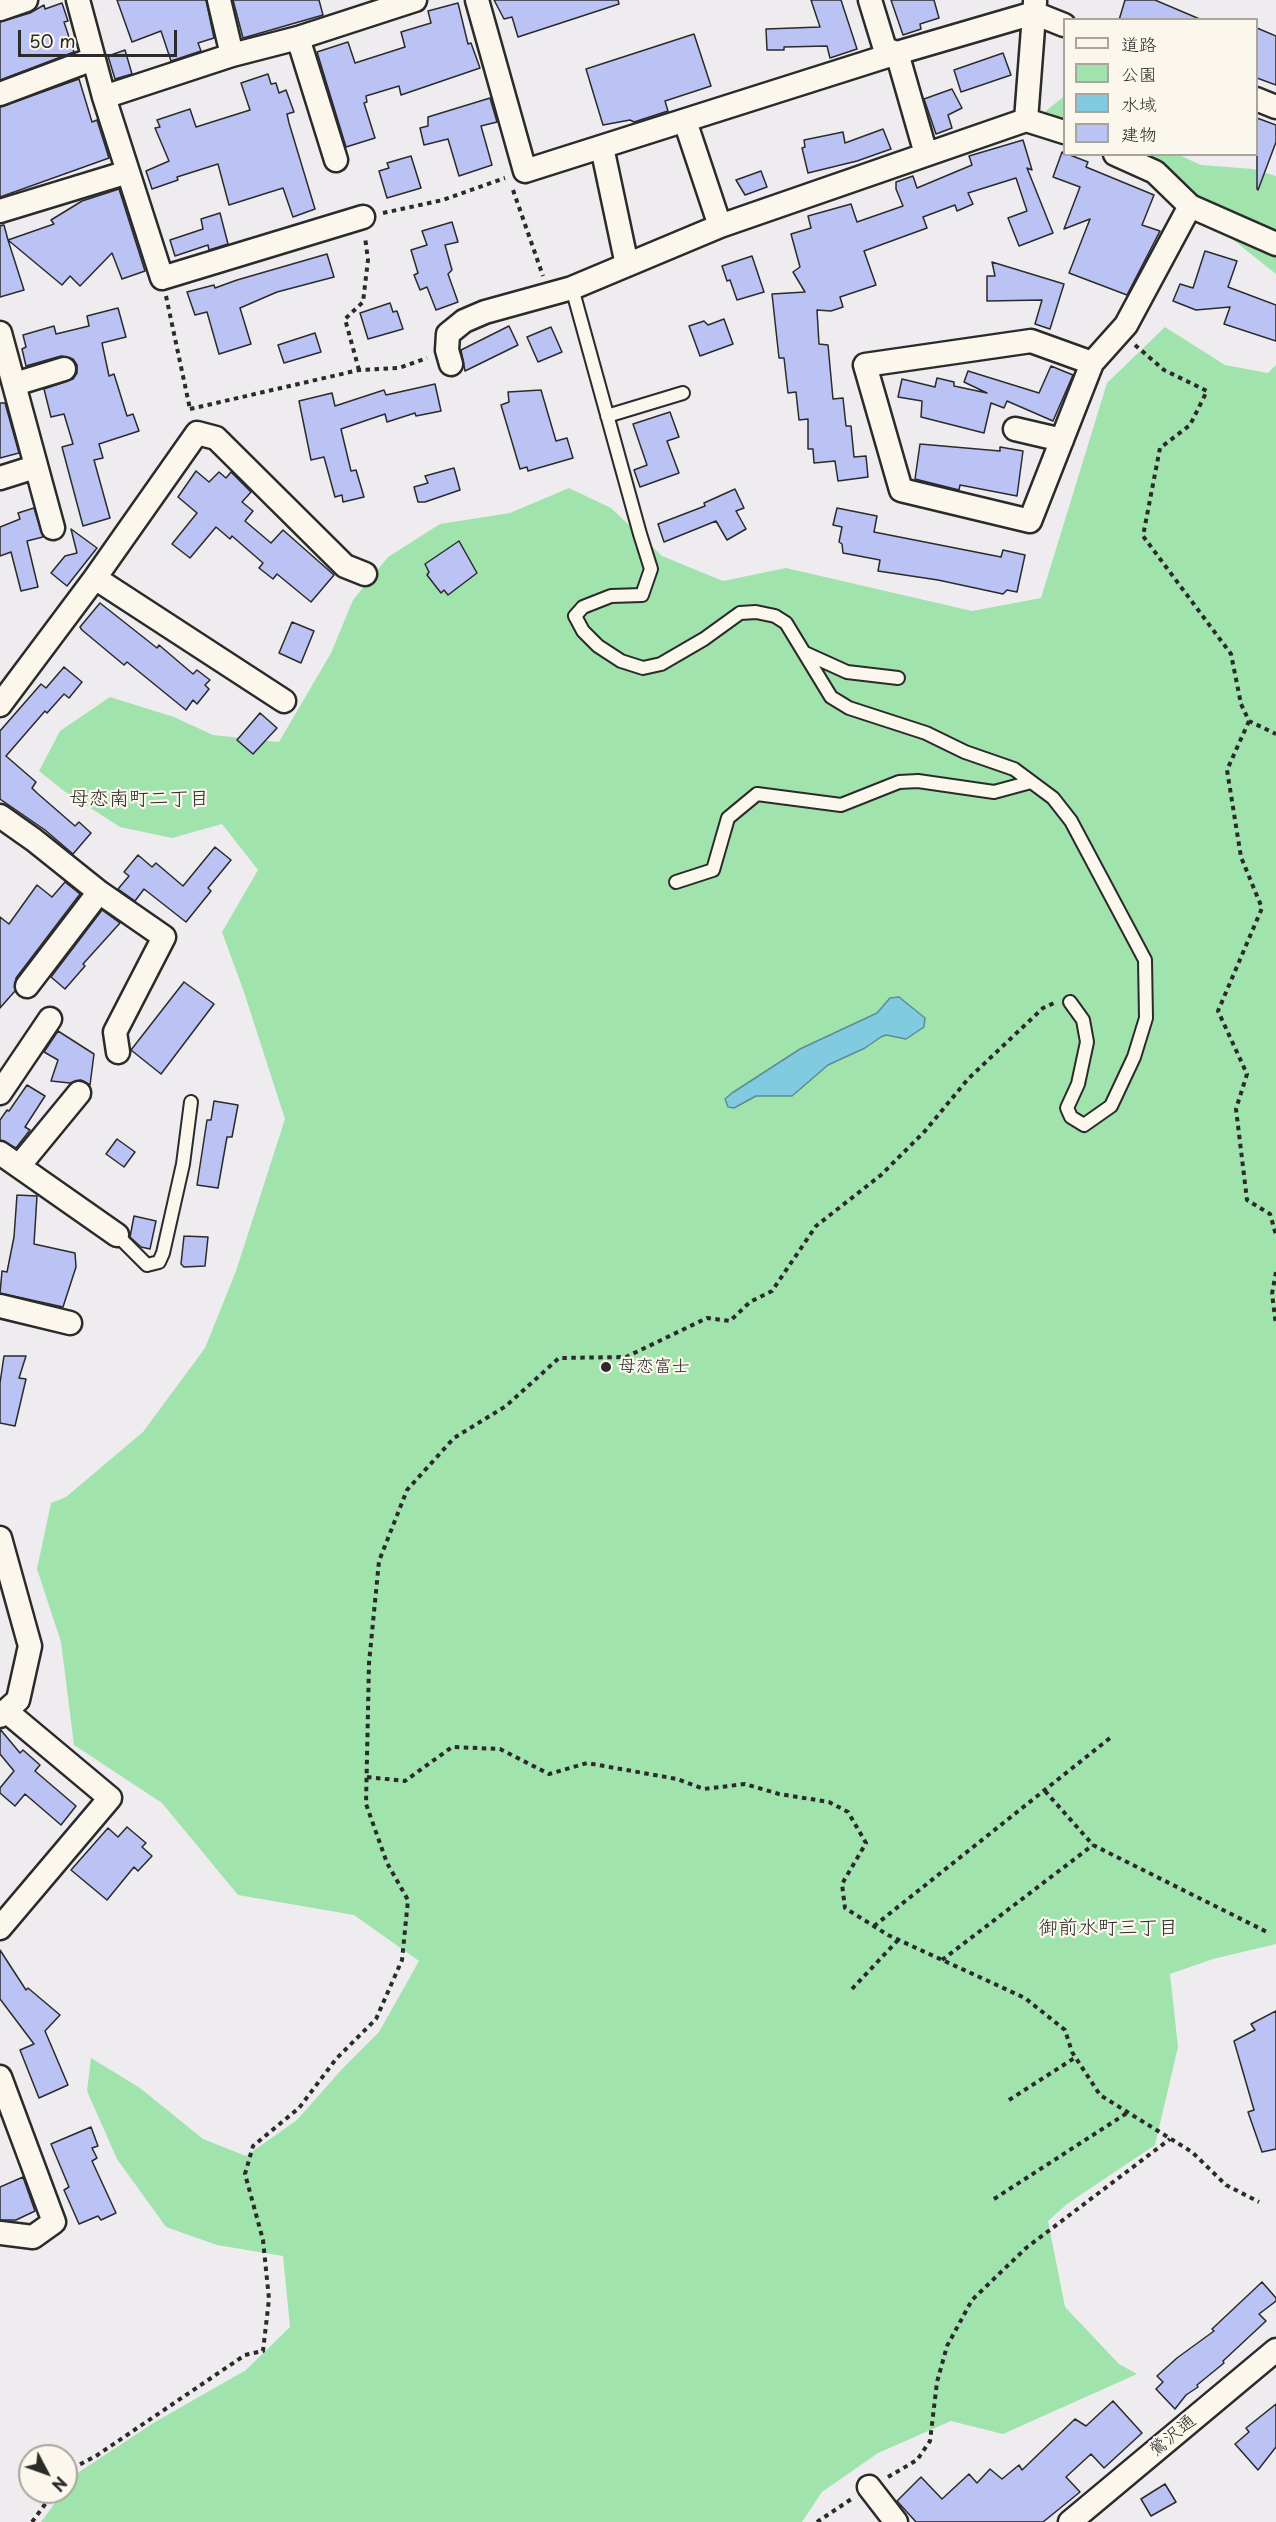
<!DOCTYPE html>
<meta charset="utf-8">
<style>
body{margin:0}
#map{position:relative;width:1276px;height:2522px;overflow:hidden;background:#eeecee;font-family:"Playpen Sans","Klee One",sans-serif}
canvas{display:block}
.legend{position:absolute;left:1063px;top:18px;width:195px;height:138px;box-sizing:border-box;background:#fbf7ec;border:2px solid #a8a59f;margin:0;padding:8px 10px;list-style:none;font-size:18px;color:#2b2b2b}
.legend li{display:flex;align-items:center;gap:12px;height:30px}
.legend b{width:30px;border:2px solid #a8a59f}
.north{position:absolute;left:18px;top:2444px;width:60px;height:60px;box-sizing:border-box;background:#fbf7ec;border:2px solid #a8a59f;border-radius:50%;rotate:131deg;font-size:16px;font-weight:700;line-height:24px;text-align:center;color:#2b2b2b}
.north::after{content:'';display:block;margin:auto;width:21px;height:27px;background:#2b2b2b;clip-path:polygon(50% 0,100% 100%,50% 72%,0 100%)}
.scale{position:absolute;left:18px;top:30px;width:159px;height:27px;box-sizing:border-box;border:3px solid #2b2b2b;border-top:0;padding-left:8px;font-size:18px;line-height:21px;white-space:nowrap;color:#2b2b2b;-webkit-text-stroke:4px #fbf7ec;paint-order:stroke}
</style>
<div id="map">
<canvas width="1276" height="2522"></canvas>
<ul class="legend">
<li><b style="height:8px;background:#fbf7ec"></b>道路</li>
<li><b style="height:16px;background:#a1e3ad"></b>公園</li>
<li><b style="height:16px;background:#80cbdf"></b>水域</li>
<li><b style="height:16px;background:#bbc2f4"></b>建物</li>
</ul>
<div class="north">N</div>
<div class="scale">50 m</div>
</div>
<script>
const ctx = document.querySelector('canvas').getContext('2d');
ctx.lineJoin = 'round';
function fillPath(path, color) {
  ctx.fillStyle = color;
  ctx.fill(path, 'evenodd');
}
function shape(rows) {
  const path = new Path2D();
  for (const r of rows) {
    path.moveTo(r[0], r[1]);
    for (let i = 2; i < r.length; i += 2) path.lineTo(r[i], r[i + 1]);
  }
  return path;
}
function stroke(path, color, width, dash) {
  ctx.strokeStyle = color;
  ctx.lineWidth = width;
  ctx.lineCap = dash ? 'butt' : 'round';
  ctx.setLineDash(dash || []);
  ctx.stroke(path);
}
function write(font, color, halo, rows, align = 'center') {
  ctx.font = font + ' "Playpen Sans","Klee One",sans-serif';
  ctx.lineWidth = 4.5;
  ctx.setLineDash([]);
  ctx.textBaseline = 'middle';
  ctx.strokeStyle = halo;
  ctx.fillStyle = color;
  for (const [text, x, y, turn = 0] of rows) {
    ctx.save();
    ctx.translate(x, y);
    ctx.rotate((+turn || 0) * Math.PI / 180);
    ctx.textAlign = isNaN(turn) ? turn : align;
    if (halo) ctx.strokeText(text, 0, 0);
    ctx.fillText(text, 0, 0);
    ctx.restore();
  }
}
fillPath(shape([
 [1063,97,1064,98,1064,127,1041,115],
 [1111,155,1179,155,1201,165,1253,169,1276,176,1276,274,1217,227],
 [1165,327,1225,365,1268,373,1276,365,1276,1944,1213,1959,1170,1974,1178,2047,1155,2145,1067,2204,1048,2221,1065,2307,1119,2364,1137,2374,1003,2434,951,2421,878,2453,822,2492,802,2522,41,2522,63,2492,66,2492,66,2489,79,2472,155,2422,246,2370,290,2327,283,2256,217,2245,166,2227,117,2159,87,2091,91,2058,140,2088,203,2139,246,2156,297,2120,342,2069,379,2032,419,1961,354,1915,238,1895,162,1803,74,1745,61,1642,37,1569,51,1503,66,1497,143,1432,205,1348,236,1271,285,1119,244,992,222,932,258,870,222,824,172,838,120,827,64,791,39,771,60,731,110,697,174,717,213,735,279,742,331,653,353,600,388,557,440,524,510,513,569,488,611,508,662,556,723,581,786,568,972,611,1041,598,1107,383]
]), '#a1e3ad');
const water = shape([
 [899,997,925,1018,924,1027,906,1039,886,1035,881,1037,865,1048,828,1065,792,1096,756,1096,734,1108,728,1107,725,1099,732,1093,800,1049,877,1013,890,998,899,997]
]);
fillPath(water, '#80cbdf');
stroke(water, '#5e8b97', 1.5);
const building = shape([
 [117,0,206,0,214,38,198,43,201,51,171,61,161,31,132,42,117,0],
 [233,0,319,0,323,15,243,38,233,0],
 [494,0,618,0,619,4,518,37,512,17,504,19,494,0],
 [811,0,841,0,857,49,830,58,827,46,784,47,784,50,767,50,766,29,820,27,811,0],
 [891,0,934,0,939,18,920,24,921,29,903,35,891,0],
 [1125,0,1155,0,1202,20,1119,20,1125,0],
 [62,3,68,21,64,22,74,52,0,80,0,22,30,13,44,5,45,9,62,3],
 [458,3,468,44,471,43,480,68,401,95,399,86,366,96,367,102,364,103,375,138,346,147,317,52,348,42,355,63,405,47,401,32,431,23,428,11,458,3],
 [1257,28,1276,36,1276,85,1257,78,1257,28],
 [694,34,711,86,665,101,668,111,634,122,630,120,603,125,586,69,694,34],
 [125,50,132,74,115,79,108,56,125,50],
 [1003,53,1011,75,961,92,954,70,1003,53],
 [268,74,271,84,276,83,279,93,286,90,294,112,287,114,289,123,315,209,293,217,283,188,229,205,218,164,177,177,178,180,152,189,146,171,169,161,155,128,160,127,157,120,190,109,196,127,250,110,241,83,268,74],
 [79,79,92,122,97,120,109,158,0,197,0,107,79,79],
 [952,89,962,108,948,115,952,128,936,134,924,99,952,89],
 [490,98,497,122,481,126,492,165,459,176,448,139,424,145,420,128,428,126,428,117,490,98],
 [1257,118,1276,125,1276,142,1258,190,1257,189,1257,118],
 [883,129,891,149,857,161,808,173,802,148,805,147,804,140,843,132,845,143,883,129],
 [1023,140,1032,170,1027,168,1053,233,1019,246,1008,218,1027,211,1016,178,968,193,973,204,957,211,955,205,923,217,927,228,864,251,876,285,840,297,843,307,831,311,817,310,819,344,828,345,833,399,843,398,846,426,851,426,854,457,866,456,868,477,838,481,835,461,814,463,813,449,808,449,808,419,799,420,796,392,788,393,784,358,779,358,772,294,805,292,793,272,800,267,791,234,811,228,808,216,851,204,857,222,903,206,896,189,896,182,913,176,917,188,972,165,969,156,1023,140],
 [1062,152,1088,162,1086,167,1154,195,1142,225,1160,231,1127,295,1069,273,1090,219,1064,229,1080,187,1053,177,1062,152],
 [411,156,421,188,387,198,379,171,389,168,387,163,411,156],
 [761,171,767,187,745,195,736,180,761,171],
 [119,189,145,271,122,279,112,253,80,286,70,276,62,285,8,240,24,290,0,297,0,226,4,225,8,240,54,224,51,220,82,201,119,189],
 [220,213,228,244,209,250,208,245,175,256,170,240,203,229,201,219,220,213],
 [452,222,458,242,445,245,452,270,448,274,458,302,436,310,427,287,420,290,414,275,418,273,411,250,427,245,422,231,452,222],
 [1205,251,1237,261,1228,287,1276,305,1276,341,1224,324,1230,307,1196,310,1173,301,1180,284,1193,288,1205,251],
 [327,254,334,277,277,292,240,308,251,344,219,354,207,312,195,315,187,292,214,285,215,288,237,280,327,254],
 [752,256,764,292,737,300,730,280,727,281,722,266,752,256],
 [992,262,1064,284,1050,329,1035,324,1042,300,987,301,987,276,995,276,992,262],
 [390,303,393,312,397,311,403,329,368,339,360,313,390,303],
 [118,308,126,337,102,343,109,376,114,374,127,416,133,414,139,431,99,444,103,458,94,460,110,518,83,526,62,447,73,444,64,414,51,417,44,389,73,379,77,373,77,365,73,359,61,356,26,366,22,349,26,347,23,335,54,326,56,334,89,326,87,316,118,308],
 [724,319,733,344,700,356,689,326,704,321,708,325,724,319],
 [509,326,518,345,465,371,461,350,509,326],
 [551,327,562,352,538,362,527,337,551,327],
 [315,333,321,352,284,363,278,345,315,333],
 [1051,366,1073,375,1053,421,1007,401,1004,408,991,403,984,433,921,417,922,401,898,397,902,379,935,387,937,378,954,382,954,386,987,393,964,382,968,371,1039,393,1051,366],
 [435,384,441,411,416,416,415,413,387,422,385,414,341,429,351,471,356,470,364,497,343,502,342,495,335,497,324,457,311,460,299,401,332,393,335,406,384,390,386,395,435,384],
 [541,390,556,441,567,438,573,458,528,471,527,467,520,469,501,405,509,402,508,392,541,390],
 [0,403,5,403,19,453,0,458,0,403],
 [670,412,679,437,667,441,679,473,640,487,634,470,647,465,633,424,670,412],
 [920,444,1000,451,1000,447,1023,451,1017,496,960,485,959,490,915,479,920,444],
 [454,468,460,490,425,502,418,502,414,487,428,483,425,476,454,468],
 [196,471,209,482,219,472,226,478,231,472,251,492,242,502,253,511,245,521,271,543,283,530,334,575,311,602,277,574,273,579,259,568,263,563,232,536,230,539,216,527,190,558,172,544,197,513,178,497,196,471],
 [735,489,744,508,736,511,746,529,727,540,716,521,664,542,658,524,705,506,704,503,735,489],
 [34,508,43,537,27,541,38,587,21,591,11,552,0,556,0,527,20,519,18,513,34,508],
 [837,508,877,516,874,532,1001,557,1003,550,1025,555,1017,592,1007,590,1003,594,938,580,878,571,880,560,843,553,842,544,839,542,842,527,833,525,837,508],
 [71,529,97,548,67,586,51,573,65,556,77,553,71,529],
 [459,541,477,573,448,595,444,590,441,593,427,575,429,572,425,564,459,541],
 [100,603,157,648,159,645,193,674,197,670,210,680,205,685,209,689,197,704,193,700,186,710,127,662,124,665,82,630,80,627,100,603],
 [292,622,314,631,301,663,279,653,292,622],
 [64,667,82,682,69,698,64,694,47,713,45,711,6,756,36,782,32,788,37,793,75,826,79,822,91,833,73,854,45,830,0,799,0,731,41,684,46,688,64,667],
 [260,713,277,728,253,754,237,740,260,713],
 [215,847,231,860,208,888,211,891,186,922,144,889,135,901,118,889,129,876,124,872,138,855,152,867,156,863,183,886,215,847],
 [65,882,80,894,16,978,15,991,0,1008,0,917,9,924,37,885,52,897,65,882],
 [102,910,120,923,83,964,85,966,65,989,51,977,102,910],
 [184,982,214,1004,161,1074,131,1050,184,982],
 [58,1031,94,1054,90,1085,81,1080,70,1083,51,1081,58,1060,44,1052,58,1031],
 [27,1085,45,1096,25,1127,30,1130,16,1148,0,1140,0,1120,7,1110,9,1111,27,1085],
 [214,1101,238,1105,232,1137,227,1137,218,1188,197,1185,207,1120,211,1120,214,1101],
 [117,1139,135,1152,124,1167,106,1154,117,1139],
 [17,1195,37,1196,34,1244,75,1253,76,1267,63,1307,0,1293,2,1271,7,1272,14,1237,17,1195],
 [134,1216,156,1221,150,1249,141,1247,130,1237,134,1216],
 [184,1236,208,1237,205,1266,184,1267,181,1264,184,1236],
 [4,1356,26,1356,19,1378,26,1379,15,1426,0,1423,0,1383,4,1356],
 [0,1729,20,1753,23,1750,40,1765,35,1771,76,1806,61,1825,25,1794,15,1806,0,1793,0,1788,14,1771,0,1754,0,1729],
 [127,1827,146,1843,142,1847,152,1856,138,1871,134,1867,107,1900,71,1870,108,1828,118,1837,127,1827],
 [0,1950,26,1990,28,1988,60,2015,45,2031,68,2085,39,2098,20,2050,34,2044,0,1999,0,1950],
 [1276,2011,1276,2149,1262,2152,1248,2112,1254,2110,1234,2041,1255,2030,1251,2024,1276,2011],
 [91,2127,98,2146,92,2148,97,2158,92,2161,116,2213,101,2220,98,2216,79,2224,64,2190,69,2187,51,2144,91,2127],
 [23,2177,35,2211,16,2220,0,2220,0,2187,23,2177],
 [1262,2282,1276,2298,1276,2301,1259,2314,1266,2321,1223,2361,1224,2363,1197,2385,1198,2387,1186,2395,1175,2409,1156,2389,1163,2382,1157,2376,1177,2358,1214,2331,1212,2329,1262,2282],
 [1113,2401,1142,2433,1104,2468,1091,2454,1066,2477,1080,2492,1043,2522,916,2522,897,2501,921,2477,942,2499,969,2474,977,2483,990,2469,1002,2479,1019,2465,1022,2470,1075,2419,1086,2426,1113,2401],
 [1276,2404,1276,2447,1258,2470,1235,2444,1249,2432,1246,2428,1276,2404],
 [1165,2484,1176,2502,1151,2516,1141,2499,1165,2484]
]);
fillPath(building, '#bbc2f4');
stroke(building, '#2b2b2b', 1.5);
const service = shape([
 [572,288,640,534,651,569,642,595,611,596,583,607,575,616,583,631,598,646,621,661,643,668,661,664,704,639,740,613,756,612,775,616,786,623,831,697,849,708,926,733,965,752,1014,769,1053,798,1071,821,1145,960,1146,1018,1134,1057,1111,1106,1084,1125,1071,1117,1067,1108,1078,1084,1087,1042,1083,1020,1070,1002],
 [607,416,683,393],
 [805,653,847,672,898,678],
 [676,882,713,870,728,818,757,794,841,805,899,782,918,781,994,792,1031,782],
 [117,1235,147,1265,159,1262,163,1253,183,1164,191,1102]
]);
const minor = shape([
 [78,0,104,97,162,278,363,217],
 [219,0,232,55],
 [477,0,525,171,897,53,1034,13,1064,25],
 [870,0,885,49,897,53,926,154],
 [0,9,26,0],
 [298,38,336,160],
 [0,94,93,59],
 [104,97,232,55,298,38,415,0],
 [1256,99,1276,107],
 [1026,120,1035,2],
 [685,121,720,226],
 [602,147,627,265],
 [1190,206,1276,244],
 [0,211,128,172],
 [0,333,53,528],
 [1092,363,1031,341,865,365,901,490,1030,521,1092,363,1126,325,1190,206,1155,172,1115,154],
 [451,364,447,350,448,334,464,321,485,312,572,288,720,226,1026,120,1064,132],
 [15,384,64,369],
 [1015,429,1062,440],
 [0,478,35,467],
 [95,578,284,701],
 [0,705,95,578,197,433,216,438,345,566,365,574],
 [0,816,34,840,99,892,164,937,115,1032,118,1052],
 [27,986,99,892],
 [0,1093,50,1019],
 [0,1153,117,1235],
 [19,1166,79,1093],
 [0,1306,70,1323],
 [0,1538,30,1646,18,1700,0,1716],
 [0,1928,110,1798,6,1711],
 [0,2077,54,2222,33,2237,0,2233],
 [869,2487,896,2522],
 [1070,2522,1276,2350]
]);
stroke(service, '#2b2b2b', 16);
stroke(minor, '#2b2b2b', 27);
stroke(shape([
 [513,190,543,276],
 [383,213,443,200,505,178],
 [166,296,190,409],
 [1135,345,1164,370,1207,391,1190,425,1160,448,1143,536,1231,654,1241,704,1249,721,1276,734],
 [359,370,345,319,363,302,368,260,365,237],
 [190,409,359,370,399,368,427,358],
 [1249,721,1227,770,1241,857,1262,908,1218,1011,1247,1074,1236,1109,1247,1200,1270,1214,1276,1235],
 [1276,1272,1272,1294,1276,1325],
 [367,1777,405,1781,452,1747,500,1749,549,1774,587,1763,677,1779,704,1789,745,1784,779,1794,829,1802,848,1812,866,1843,842,1884,845,1908,888,1935,1025,1998,1065,2030,1072,2052,1100,2095,1192,2152,1226,2185,1259,2202],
 [1045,1791,1093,1845,1267,1932],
 [874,1926,1110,1738],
 [942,1960,1093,1845],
 [852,1989,898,1940],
 [1009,2100,1076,2057],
 [994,2199,1127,2113],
 [66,2475,71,2469,96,2456,245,2355,263,2351,269,2299,263,2240,245,2174,253,2146,299,2108,336,2059,376,2019,402,1960,408,1900,387,1863,366,1804,369,1663,379,1561,407,1490,454,1438,506,1406,559,1358,626,1357,707,1318,730,1321,750,1302,772,1291,816,1226,881,1175,925,1131,968,1079,1043,1008,1054,1003],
 [888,2477,917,2460,930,2441,937,2382,947,2346,972,2300,1026,2248,1170,2139],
 [32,2522,54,2492],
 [817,2522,853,2498]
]), '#2b2b2b', 4, [4.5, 4.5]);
stroke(service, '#fbf7ec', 12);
stroke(minor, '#fbf7ec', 22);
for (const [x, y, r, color] of [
 [606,1367,6,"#2b2b2b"]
]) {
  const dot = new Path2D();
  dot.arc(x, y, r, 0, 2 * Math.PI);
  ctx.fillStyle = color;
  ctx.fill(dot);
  stroke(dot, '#fbf7ec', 2);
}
write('18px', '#2b2b2b', '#fbf7ec', [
 ["母恋富士",618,1367]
], 'left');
write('18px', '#2b2b2b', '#fbf7ec', [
 ["鶯沢通",1173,2436,-40]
]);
write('20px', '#2b2b2b', '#fbf7ec', [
 ["母恋南町二丁目",139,799],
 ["御前水町三丁目",1108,1928]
]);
</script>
